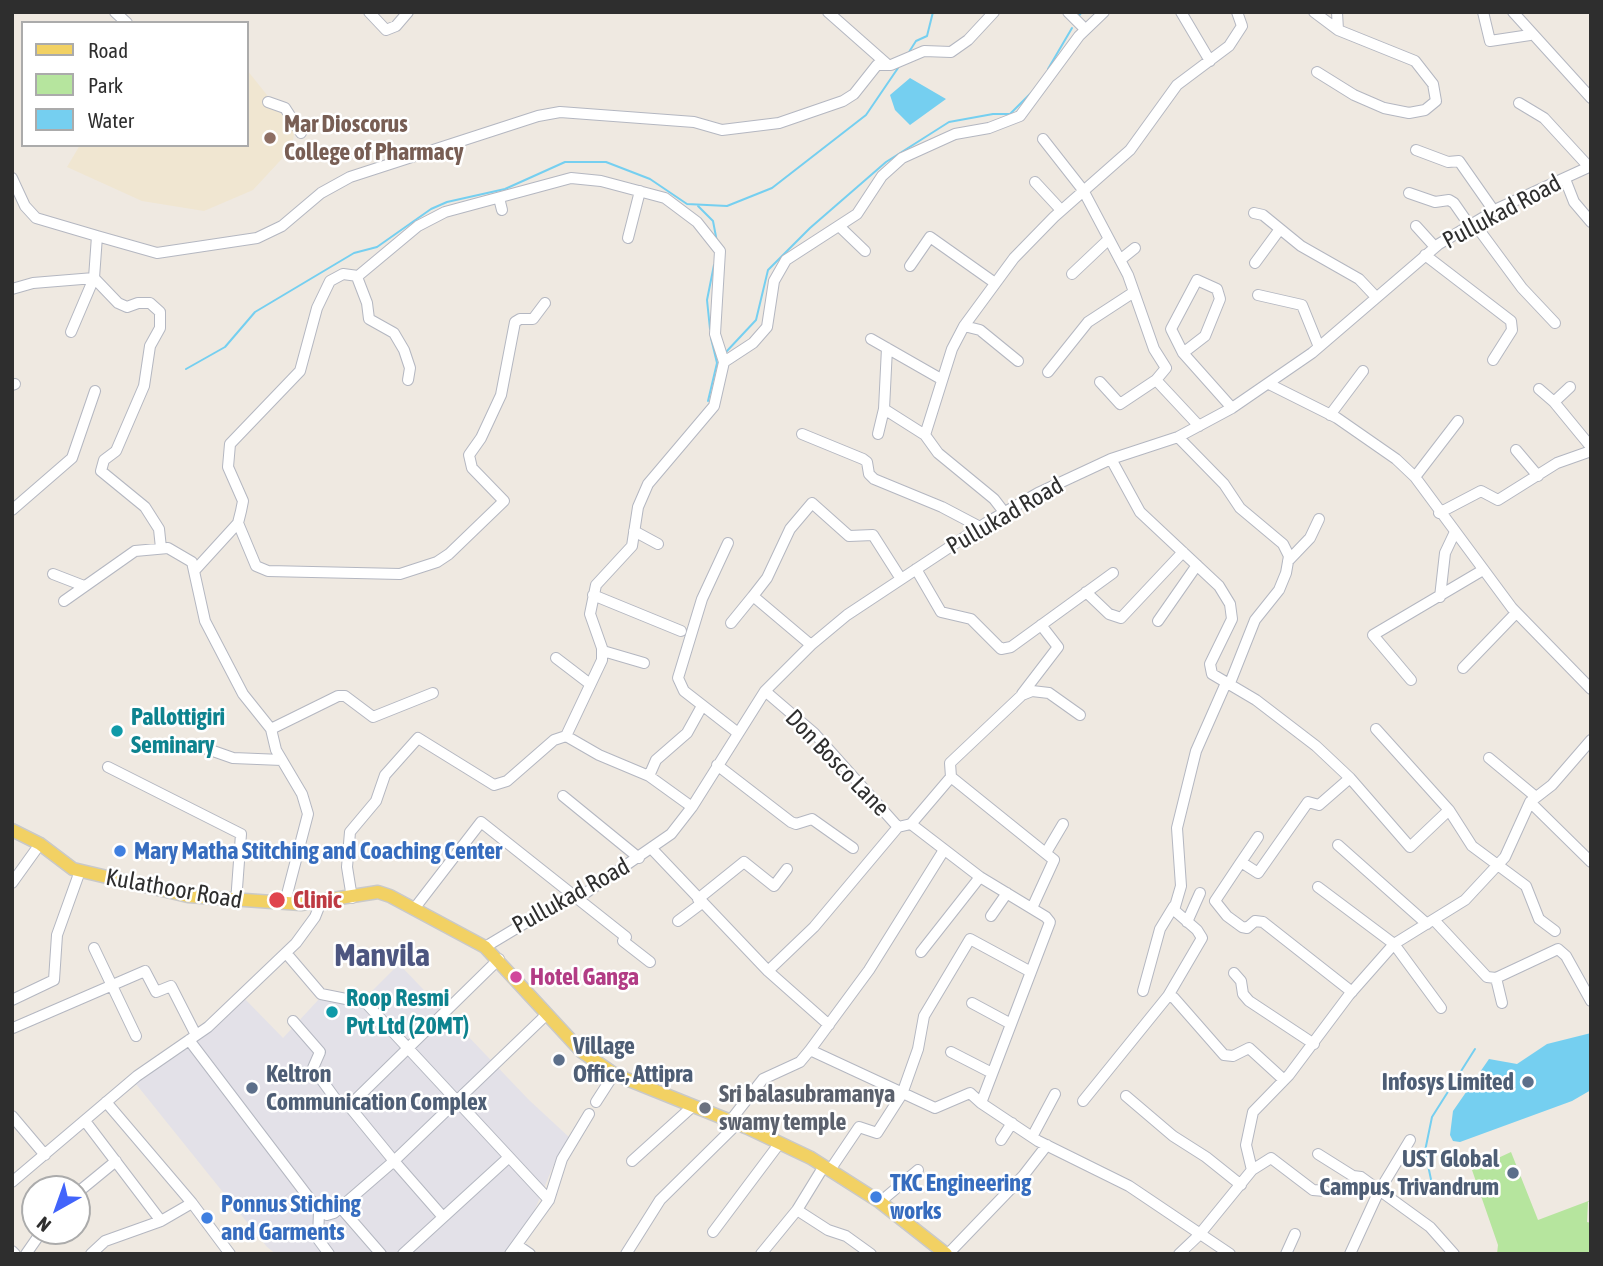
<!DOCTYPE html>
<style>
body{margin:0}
#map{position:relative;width:1603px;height:1266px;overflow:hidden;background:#efe9e1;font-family:"Asap Condensed",sans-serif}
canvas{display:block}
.frame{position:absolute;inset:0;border:14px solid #2e2e2e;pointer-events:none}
.legend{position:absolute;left:21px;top:21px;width:228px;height:126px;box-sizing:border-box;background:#fff;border:2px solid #ababab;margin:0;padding:9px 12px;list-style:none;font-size:21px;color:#2e2e2e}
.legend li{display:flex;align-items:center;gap:14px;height:35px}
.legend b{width:35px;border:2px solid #ababab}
.north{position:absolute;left:21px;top:1175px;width:70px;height:70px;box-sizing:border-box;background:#fff;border:2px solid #ababab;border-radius:50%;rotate:220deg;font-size:19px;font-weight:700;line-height:28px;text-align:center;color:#2e2e2e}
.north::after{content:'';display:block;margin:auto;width:24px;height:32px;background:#4264fb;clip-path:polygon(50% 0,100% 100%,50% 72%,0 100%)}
</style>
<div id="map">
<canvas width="1603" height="1266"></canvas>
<div class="frame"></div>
<ul class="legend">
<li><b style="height:9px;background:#f2d163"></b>Road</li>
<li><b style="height:19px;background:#b6e59e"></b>Park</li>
<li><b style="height:19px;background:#75cff0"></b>Water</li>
</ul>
<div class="north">N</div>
</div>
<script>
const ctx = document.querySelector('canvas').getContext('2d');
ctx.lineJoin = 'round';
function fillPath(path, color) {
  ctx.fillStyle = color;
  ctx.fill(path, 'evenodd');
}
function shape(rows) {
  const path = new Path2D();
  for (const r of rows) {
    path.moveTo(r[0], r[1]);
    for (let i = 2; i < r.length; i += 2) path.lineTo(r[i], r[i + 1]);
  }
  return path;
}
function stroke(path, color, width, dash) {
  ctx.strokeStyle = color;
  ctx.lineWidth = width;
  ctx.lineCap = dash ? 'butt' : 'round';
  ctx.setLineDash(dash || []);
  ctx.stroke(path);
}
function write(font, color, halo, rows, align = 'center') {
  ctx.font = font + ' "Asap Condensed",sans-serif';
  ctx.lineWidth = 5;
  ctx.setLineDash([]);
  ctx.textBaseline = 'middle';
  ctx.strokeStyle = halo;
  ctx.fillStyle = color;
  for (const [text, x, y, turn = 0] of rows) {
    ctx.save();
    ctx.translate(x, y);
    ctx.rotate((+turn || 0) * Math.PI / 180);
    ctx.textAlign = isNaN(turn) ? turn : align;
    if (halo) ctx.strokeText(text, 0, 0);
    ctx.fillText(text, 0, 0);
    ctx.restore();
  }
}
fillPath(shape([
 [399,964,529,1100,570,1138,557,1157,525,1233,515,1244,529,1254,276,1254,267,1247,136,1084,220,1022,244,998,283,1038,320,998,360,1003]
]), '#e3e1e8');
fillPath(shape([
 [247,70,295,130,291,149,253,190,204,211,142,201,67,167,80,145,247,145]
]), '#f0e6d1');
fillPath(shape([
 [1511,1152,1538,1220,1591,1200,1588,1202,1587,1222,1591,1223,1591,1254,1497,1254,1498,1245,1472,1170]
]), '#b6e59e');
fillPath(shape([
 [910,78,946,99,910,125,895,110,890,95],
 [1591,1033,1591,1090,1572,1101,1460,1142,1453,1141,1450,1135,1453,1111,1489,1059,1517,1064,1547,1044]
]), '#75cff0');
stroke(shape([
 [1078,17,1082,12],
 [909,52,916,41,927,36,933,12],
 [1048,69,1072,28],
 [698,206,713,221,717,242],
 [710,329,707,300,714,265],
 [726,352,756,320,768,270,810,228,886,162,949,122,993,114,1010,114,1033,91],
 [186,369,225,347,255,312,354,253,377,247,431,209,447,202,505,189,565,162,606,162,650,179,687,204,727,206,772,188,866,115,898,68],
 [708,401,717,363,711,338],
 [1433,1189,1425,1151,1432,1117,1475,1049]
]), '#75cff0', 2);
const minor = shape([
 [115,12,127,23],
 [369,12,386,30,396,26,408,12],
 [828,12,888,65],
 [1068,12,1085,29],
 [1181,12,1210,61],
 [1314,12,1338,30],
 [1483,12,1490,41,1530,35],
 [1513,12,1591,98],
 [1317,72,1354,95,1384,108,1409,113,1425,110,1436,101,1433,84,1415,61,1338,30,1337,12],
 [268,102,285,108,301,133],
 [1519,103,1544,118,1589,167],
 [1043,139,1083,190,1128,275,1154,349,1166,368,1156,380,1199,426],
 [1416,150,1448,162,1459,161,1494,211],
 [12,178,25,206,36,218,97,236,94,278,71,332],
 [1565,179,1574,202,1591,222],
 [1035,182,1061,210],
 [1409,193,1435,202,1449,200,1454,203,1470,226],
 [499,198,502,210],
 [1254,213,1263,215,1301,246,1359,279,1376,297],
 [1474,223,1522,288,1555,323],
 [1416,226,1435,247],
 [840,227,865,251],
 [97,236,157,253,257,238,282,226,321,193,350,177,538,116,560,112,694,122,722,130,779,123,843,101,854,94,877,65,891,65,924,51,951,52,968,40,994,12],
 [628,238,640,191],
 [1425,255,1511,321,1512,330,1493,360],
 [1120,260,1135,248],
 [1255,263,1280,229],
 [910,266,930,237,995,283],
 [1072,274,1109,239],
 [357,277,367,303,369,319,394,333,404,350,410,368,408,380],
 [1197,280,1217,289,1220,299,1205,336,1183,353,1171,329,1197,280],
 [12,289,33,283,94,278,118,303,127,307,138,303,150,303,160,312,160,328,150,346,144,386,116,451,104,460,101,471,145,507,159,529,161,548],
 [1258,295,1302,305,1319,347],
 [964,326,980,330,1018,361],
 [871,339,941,379],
 [1183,353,1232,408],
 [724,362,753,343,767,327,774,281,786,260,857,214,882,176,902,158,955,134,989,128,1020,116,1079,36,1104,12],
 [1048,372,1088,322,1134,292],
 [1100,382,1120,404,1156,380],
 [1269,384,1337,418,1396,459,1415,477,1512,608,1591,689],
 [12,385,15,384],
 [1539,389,1554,402,1591,447],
 [1554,402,1570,387],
 [884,409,925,435],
 [1330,415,1363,371],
 [802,434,863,459,867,462,869,474,874,479,942,507,980,527],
 [878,434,884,409,887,348],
 [1178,437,1224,484,1240,508,1283,544,1289,556,1286,573,1279,590,1255,620,1230,683],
 [1516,450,1538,476],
 [1111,459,1140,512,1219,586,1230,604,1232,619,1210,664,1212,674,1256,700,1316,746,1350,778,1319,805,1308,802,1258,873,1241,862,1215,901,1227,916,1242,927,1247,928,1255,921,1263,922,1352,992],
 [1415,477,1458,421],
 [12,510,72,458,95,391],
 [1004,512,994,499,938,453,925,435,952,349,964,326,1014,258,1054,217,1130,150,1177,85,1229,46,1242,26,1237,12],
 [1439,513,1481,491,1498,500,1557,463,1591,451],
 [238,523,256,566,268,571,400,574,437,562,449,554,504,501,472,468,469,455,481,438,501,395,515,322,520,319,533,319,545,303],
 [634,531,658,544],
 [728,543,702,599,678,678,684,691,738,733],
 [1288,561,1310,538,1319,519],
 [196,569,238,523,241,511,243,501,228,467,230,444,300,371,317,308,330,281,343,274,358,276,418,226,445,212,571,178,601,181,665,198,697,222,720,251,715,334,724,362,714,406,648,484,638,507,632,546,596,585,590,614,602,648,602,660,566,736],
 [916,569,941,612,971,619,1001,649,1011,647,1113,573],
 [53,574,84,586],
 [1086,592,1109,614,1121,618,1183,552],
 [593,595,681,631],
 [1440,597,1445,553,1454,534],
 [64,601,135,551,168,548,192,562,205,621,243,694,271,729,276,750,302,794,308,814,285,902],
 [1158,621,1197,565],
 [731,623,753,596],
 [811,645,753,596,767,578,790,529,812,503,849,536,873,535,901,579],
 [603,651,644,663],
 [556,658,590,684],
 [1463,668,1516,613],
 [1411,680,1373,635,1483,570],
 [765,691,814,733,898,827,911,824],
 [1022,694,1058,647,1041,625],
 [271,729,338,696,345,696,373,717,433,693],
 [193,744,233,758,282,760],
 [1489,758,1536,797],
 [717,765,791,822,796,824,812,819,853,848],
 [108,767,241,834,236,902],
 [649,776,656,760,687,733,702,706],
 [951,777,950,763,1022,695,1032,691,1049,693,1080,715],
 [1350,778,1410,847,1449,810,1376,729],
 [563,796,639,858],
 [1530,802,1591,862],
 [1449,810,1472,846,1526,886,1539,919,1555,931],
 [1338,845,1427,924],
 [652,849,768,971,829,1025],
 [1047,851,1063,824],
 [1241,862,1258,837],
 [12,883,40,844],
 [1318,887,1394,944,1441,1008],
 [352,898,347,867,350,832,376,801,385,775,418,738,494,785,507,781,554,740,566,736,599,755,649,776,692,807],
 [698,899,744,862,774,886,787,869],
 [414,909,481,822,626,937,623,941,650,962],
 [991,916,1007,893],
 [1434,920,1487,977,1496,978,1558,949,1566,956,1591,1001],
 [678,921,702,903],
 [1187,922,1200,893],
 [485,947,535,917,587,892,671,834,692,807,765,691,811,645,847,615,986,523,1038,493,1111,459,1178,437,1232,408,1312,353,1439,244,1499,208,1591,166],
 [94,948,136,1036],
 [921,952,980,877],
 [286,953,321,994,366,1003,549,1200],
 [499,959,349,1106,394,1161,546,1015],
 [768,971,814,927,898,827],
 [1234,973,1241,981,1243,994,1249,1001,1314,1044],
 [1496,978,1502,1003],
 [1143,991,1160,929,1174,906],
 [1168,996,1202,938,1197,930,1174,910,1181,886,1177,828,1196,751,1226,683],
 [12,1000,54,980,57,935,80,871],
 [972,1003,1011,1024],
 [293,1021,320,1052,313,1068,337,1101],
 [13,1028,145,971,156,992,171,986,196,1035],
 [189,1040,319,1211,327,1215,334,1213,394,1161,443,1217],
 [810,1050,869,970,944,850],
 [951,1052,992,1073],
 [1126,1096,1173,1136,1206,1157,1241,1185],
 [1083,1101,1168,996,1174,998,1224,1055,1233,1056,1249,1048,1284,1080],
 [106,1102,192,1203,230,1254],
 [596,1102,614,1074],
 [981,1103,1038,1141,1129,1186,1230,1254],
 [12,1116,45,1155],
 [85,1121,161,1221,192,1203],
 [730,1121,763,1079,800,1062,810,1050,935,1108,970,1093,981,1103,1050,922,1046,917,980,877,911,824,951,777,1054,860,1032,908],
 [1032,1137,1055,1094],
 [1001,1140,1012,1123],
 [1318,1154,1353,1176,1361,1177,1430,1227,1454,1254],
 [632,1161,693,1106],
 [830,1170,859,1127,877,1133,902,1094,918,1049,924,1016,970,939,1031,972],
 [1252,1170,1271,1158,1313,1190,1325,1191],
 [12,1182,137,1076,208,1027,296,943,315,917,321,902],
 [77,1193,116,1161],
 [880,1202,918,1170],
 [341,1208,381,1254],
 [797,1210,828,1230,846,1236,871,1254],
 [319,1211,318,1239,329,1254],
 [713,1232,779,1144],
 [517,1245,530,1254],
 [12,1251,15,1254],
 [26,1254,42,1231],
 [91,1254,105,1241,161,1221],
 [403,1254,508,1158],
 [510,1254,549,1200,562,1159,589,1114],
 [626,1254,660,1200,737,1124],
 [761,1254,797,1210,824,1166],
 [948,1254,1023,1176,1047,1145],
 [1179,1254,1199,1235,1252,1170,1246,1145,1253,1112,1289,1075,1349,995,1394,944,1465,900,1505,857,1530,802,1552,785,1591,740],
 [1286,1254,1295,1234],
 [1350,1254,1378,1193,1410,1140]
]);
const major = shape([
 [12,830,40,844,73,869,188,896,301,904,378,892,390,896,485,947,581,1051,614,1074,748,1128,811,1158,880,1202,946,1254]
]);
stroke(minor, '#b4b7c1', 12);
stroke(major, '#c9c9c9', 15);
stroke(minor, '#fff', 10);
stroke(major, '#f2d163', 12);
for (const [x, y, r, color] of [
 [270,138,7,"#8d6e63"],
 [117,731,7,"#0f9aa8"],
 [120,851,7,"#3f7fe0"],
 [277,900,9,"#e0444e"],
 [516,977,7,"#d1479c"],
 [332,1012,7,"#0f9aa8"],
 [559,1060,7,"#5c6f8a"],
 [1528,1082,7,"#5c6f8a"],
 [252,1088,7,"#5c6f8a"],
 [705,1108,7,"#6b7280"],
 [1513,1173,7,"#5c6f8a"],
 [876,1197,7,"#3f7fe0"],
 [207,1218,7,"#3f7fe0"]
]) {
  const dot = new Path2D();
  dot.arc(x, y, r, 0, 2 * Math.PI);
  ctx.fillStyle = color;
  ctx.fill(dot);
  stroke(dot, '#fff', 2.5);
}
write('bold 24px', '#785e54', '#fff', [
 ["Mar Dioscorus",284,124],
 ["College of Pharmacy",284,152]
], 'left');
write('24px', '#2e2e2e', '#fff', [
 ["Pullukad Road",1502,212,-28],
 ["Pullukad Road",1005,516,-30],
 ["Don Bosco Lane",837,763,46],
 ["Kulathoor Road",174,889,10],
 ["Pullukad Road",571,896,-29]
]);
write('bold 24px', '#0d838f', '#fff', [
 ["Pallottigiri",131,717],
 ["Seminary",131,745],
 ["Roop Resmi",346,998],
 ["Pvt Ltd (20MT)",346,1026]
], 'left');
write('bold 24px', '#366cbe', '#fff', [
 ["Mary Matha Stitching and Coaching Center",134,851],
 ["TKC Engineering",890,1183],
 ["works",890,1211],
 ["Ponnus Stiching",221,1204],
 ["and Garments",221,1232]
], 'left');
write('bold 24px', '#be3a42', '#fff', [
 ["Clinic",293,900]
], 'left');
write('bold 24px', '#b23c85', '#fff', [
 ["Hotel Ganga",530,977]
], 'left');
write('bold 24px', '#4e5e75', '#fff', [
 ["Village",573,1046],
 ["Office, Attipra",573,1074],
 ["Keltron",266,1074],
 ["Communication Complex",266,1102],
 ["Infosys Limited",1514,1082,"right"],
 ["UST Global",1499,1159,"right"],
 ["Campus, Trivandrum",1499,1187,"right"]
], 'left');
write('bold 24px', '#5b616d', '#fff', [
 ["Sri balasubramanya",719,1094],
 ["swamy temple",719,1122]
], 'left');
write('bold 32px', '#4d5680', '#fff', [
 ["Manvila",382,956]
]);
</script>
